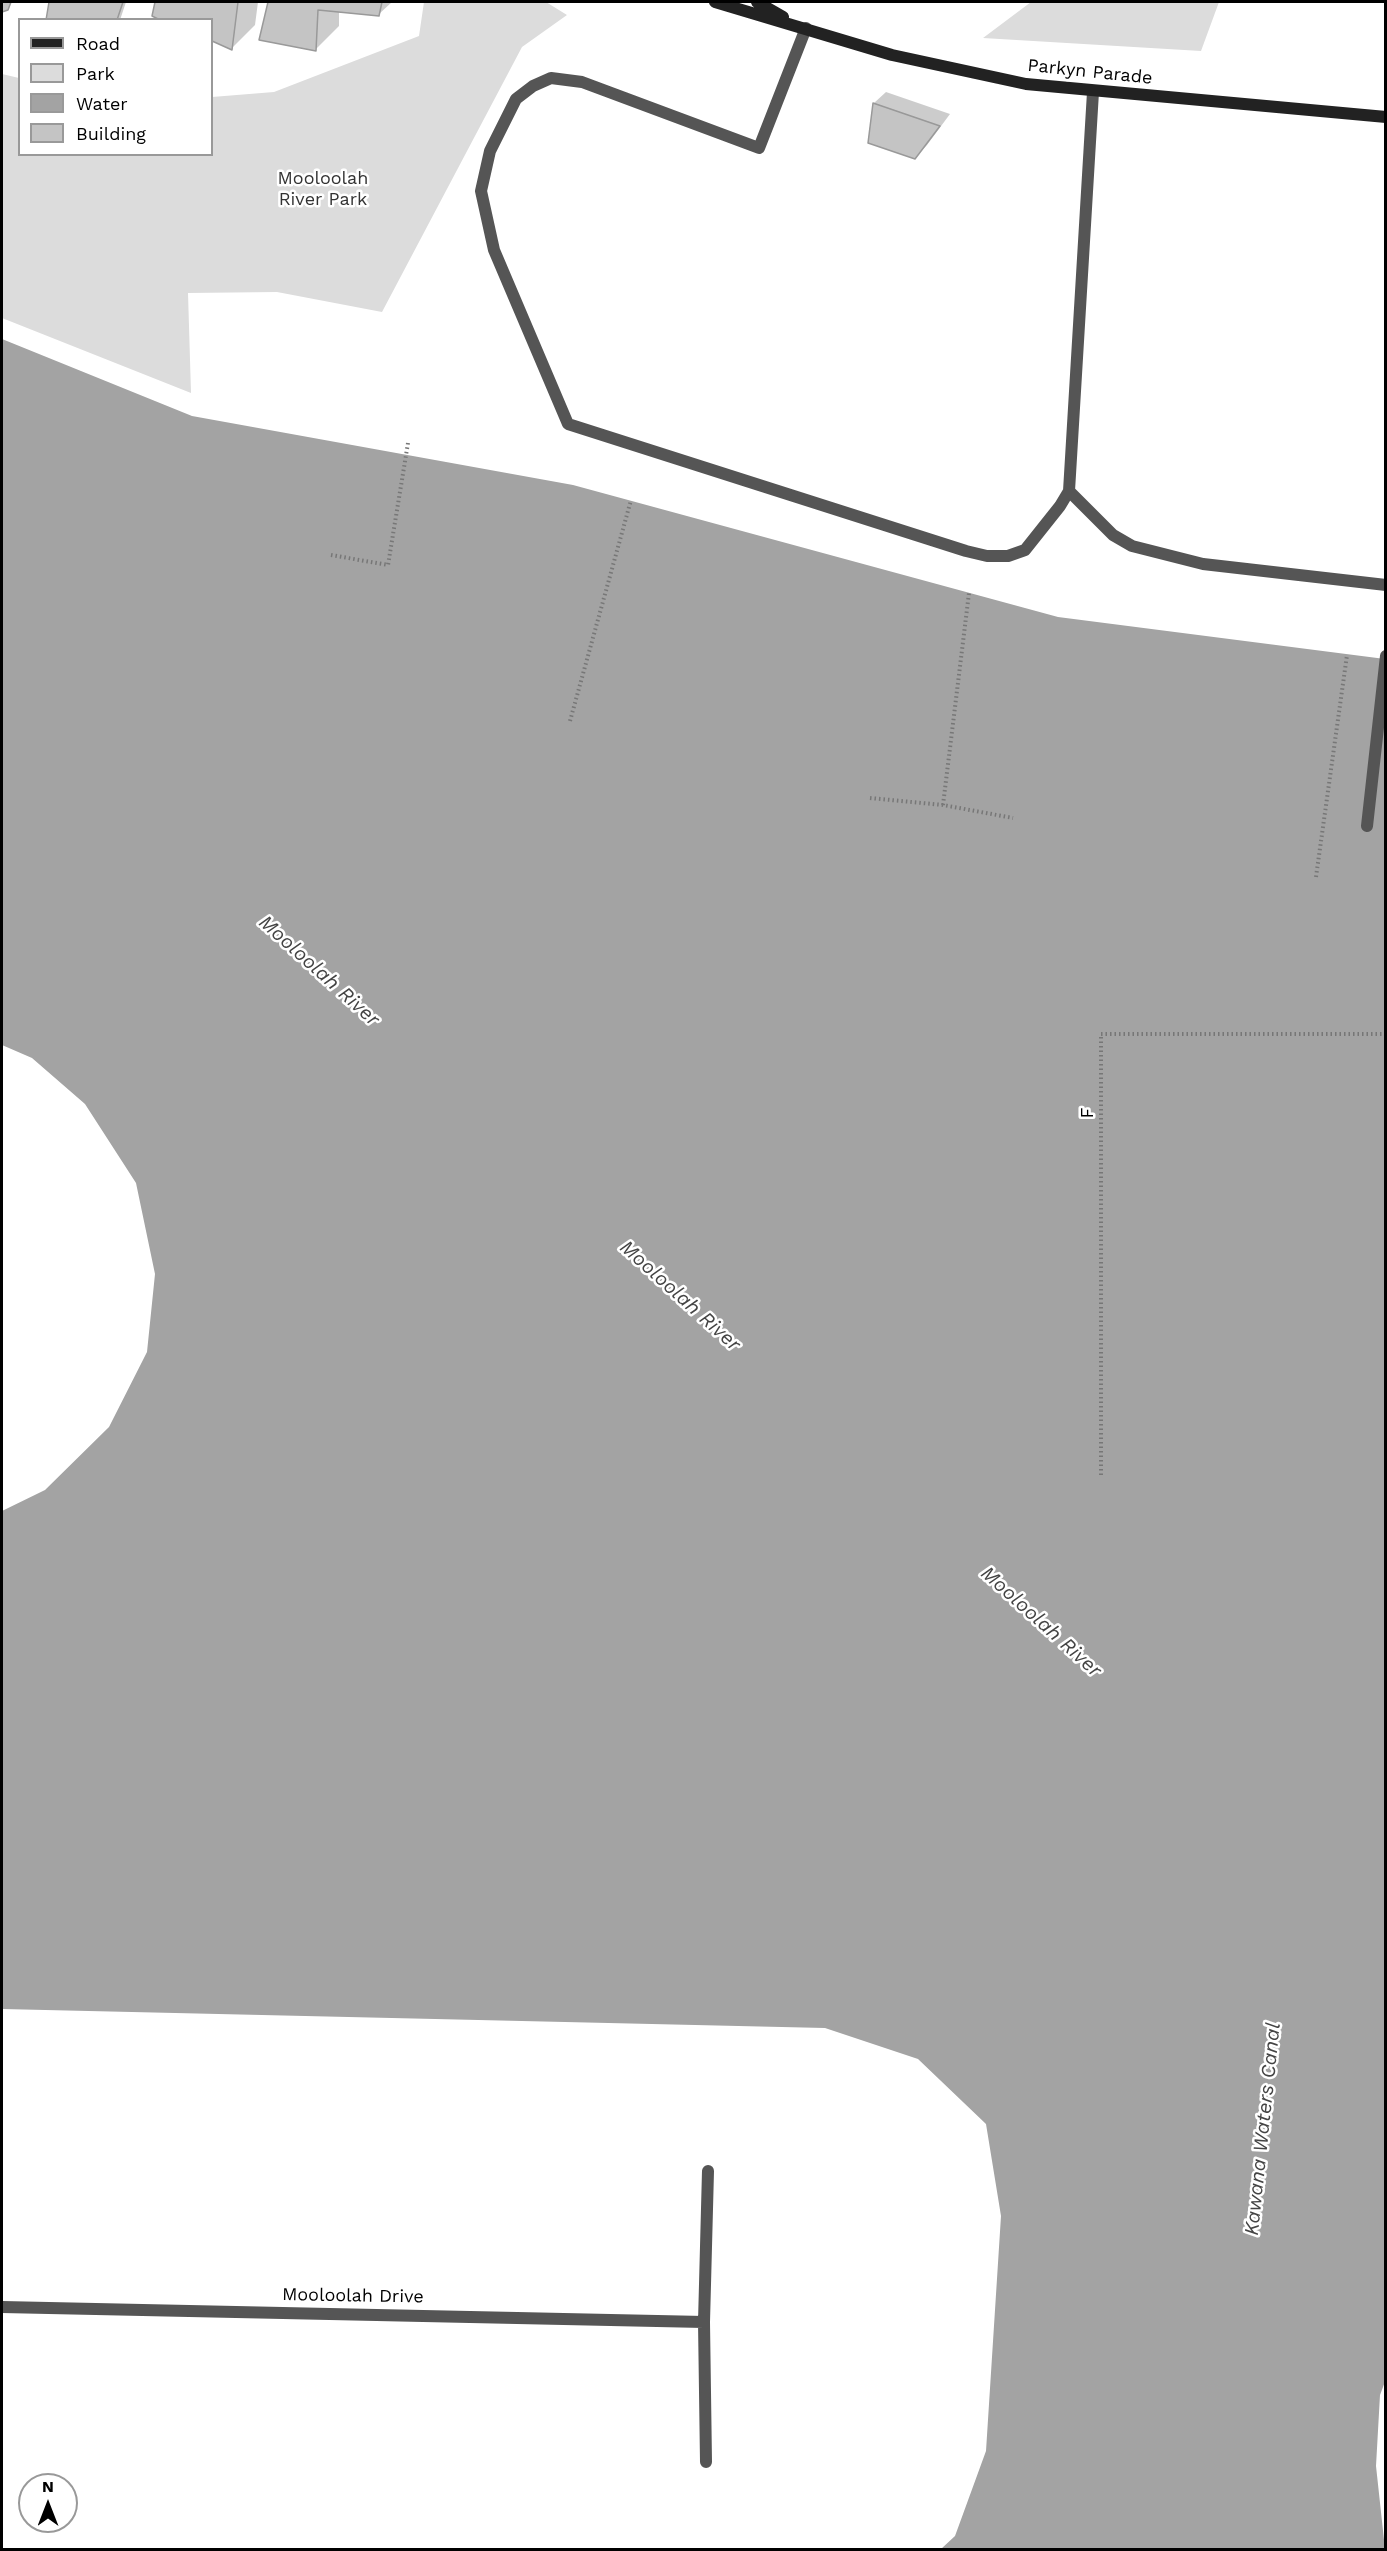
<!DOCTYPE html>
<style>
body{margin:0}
#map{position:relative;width:1387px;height:2551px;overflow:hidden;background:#fff;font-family:"Work Sans",sans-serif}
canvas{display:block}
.frame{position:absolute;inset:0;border:3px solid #000;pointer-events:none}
.legend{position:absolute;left:18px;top:18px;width:195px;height:138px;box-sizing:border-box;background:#fff;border:2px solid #999;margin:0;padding:8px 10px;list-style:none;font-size:18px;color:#000}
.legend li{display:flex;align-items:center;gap:12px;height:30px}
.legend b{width:30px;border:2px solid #999}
.north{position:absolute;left:18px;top:2473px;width:60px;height:60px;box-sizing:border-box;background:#fff;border:2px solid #999;border-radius:50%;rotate:0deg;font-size:16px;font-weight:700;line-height:24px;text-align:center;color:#000}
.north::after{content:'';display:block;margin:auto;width:21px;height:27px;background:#000;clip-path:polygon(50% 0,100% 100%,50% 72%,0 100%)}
</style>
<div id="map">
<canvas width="1387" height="2551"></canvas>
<div class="frame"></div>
<ul class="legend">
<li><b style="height:8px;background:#222"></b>Road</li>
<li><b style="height:16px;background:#dcdcdc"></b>Park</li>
<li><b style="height:16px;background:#a3a3a3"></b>Water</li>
<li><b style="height:16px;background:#c4c4c4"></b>Building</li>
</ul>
<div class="north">N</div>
</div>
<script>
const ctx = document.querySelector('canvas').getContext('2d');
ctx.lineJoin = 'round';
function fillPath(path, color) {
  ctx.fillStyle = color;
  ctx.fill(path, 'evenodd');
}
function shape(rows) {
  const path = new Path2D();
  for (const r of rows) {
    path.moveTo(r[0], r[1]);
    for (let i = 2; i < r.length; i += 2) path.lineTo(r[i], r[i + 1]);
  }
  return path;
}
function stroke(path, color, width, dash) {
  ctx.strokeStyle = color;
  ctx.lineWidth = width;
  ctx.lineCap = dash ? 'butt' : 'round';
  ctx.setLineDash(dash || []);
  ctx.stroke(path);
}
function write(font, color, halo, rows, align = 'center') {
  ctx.font = font + ' "Work Sans",sans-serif';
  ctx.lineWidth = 5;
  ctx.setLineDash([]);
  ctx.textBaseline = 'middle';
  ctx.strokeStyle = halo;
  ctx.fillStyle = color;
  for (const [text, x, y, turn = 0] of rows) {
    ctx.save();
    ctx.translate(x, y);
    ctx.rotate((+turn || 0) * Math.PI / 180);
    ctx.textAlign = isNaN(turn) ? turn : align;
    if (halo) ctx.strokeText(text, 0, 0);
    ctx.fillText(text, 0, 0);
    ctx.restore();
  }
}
fillPath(shape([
 [424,2,546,2,567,15,522,47,382,312,277,292,188,293,191,393,2,318,2,74,19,78,20,154,212,154,212,97,274,92,419,36],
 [1031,2,1219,2,1201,51,983,38]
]), '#dcdcdc');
fillPath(shape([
 [2,339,192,416,573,485,1058,617,1385,659,1386,2379,1380,2395,1376,2466,1385,2549,941,2549,955,2536,986,2451,1001,2216,986,2124,918,2059,825,2028,2,2009,2,1511,45,1490,109,1427,147,1352,155,1274,136,1183,85,1104,32,1058,2,1045]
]), '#a3a3a3');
fillPath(shape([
 [50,2,126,2,120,20,48,20],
 [156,2,258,2,255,25,232,48,212,39,212,20,153,15],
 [269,2,392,2,379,14,339,11,339,26,316,49,261,39],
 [886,92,950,114,927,145,915,157,870,142,874,103]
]), '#0003');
const building = shape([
 [2,2,11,2,8,10,2,12,2,2],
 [49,2,123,2,117,20,46,20,49,2],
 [155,2,238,2,232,50,212,41,212,20,160,20,152,16,155,2],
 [268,2,382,2,379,16,318,10,316,51,259,40,268,2],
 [873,103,940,126,915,159,868,143,873,103]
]);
fillPath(building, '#c4c4c4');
stroke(building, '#999', 1.5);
stroke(shape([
 [331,555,388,565,408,443],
 [570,721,631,500],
 [870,798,943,805,1013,818],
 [943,805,969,593],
 [1316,877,1347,655],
 [1101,1475,1101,1034,1386,1034]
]), '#777', 4, [1.5, 3]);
stroke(shape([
 [806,28,759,148,582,82,551,78,533,86,516,99,490,151,481,191,494,250,568,424,966,551,987,556,1008,556,1025,550,1060,506,1069,491,1093,92],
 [1069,491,1113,535,1132,546,1203,564,1386,585],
 [1367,826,1386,656]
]), '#555', 12);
stroke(shape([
 [2,2307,704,2322],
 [706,2462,704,2322,708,2171]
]), '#555', 12);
stroke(shape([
 [715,2,892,55,1026,84,1386,117],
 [757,2,783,17]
]), '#222', 12);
write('18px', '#000', '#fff', [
 ["Parkyn Parade",1090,72,6],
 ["F",1088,1113,-90],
 ["Mooloolah Drive",353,2296,1]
]);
write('18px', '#333', '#fff', [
 ["Mooloolah",323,179],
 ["River Park",323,200]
]);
write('italic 20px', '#444', '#fff', [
 ["Mooloolah River",319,971,42],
 ["Mooloolah River",680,1296,42],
 ["Mooloolah River",1041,1622,42],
 ["Kawana Waters Canal",1263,2129,-84]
]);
</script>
